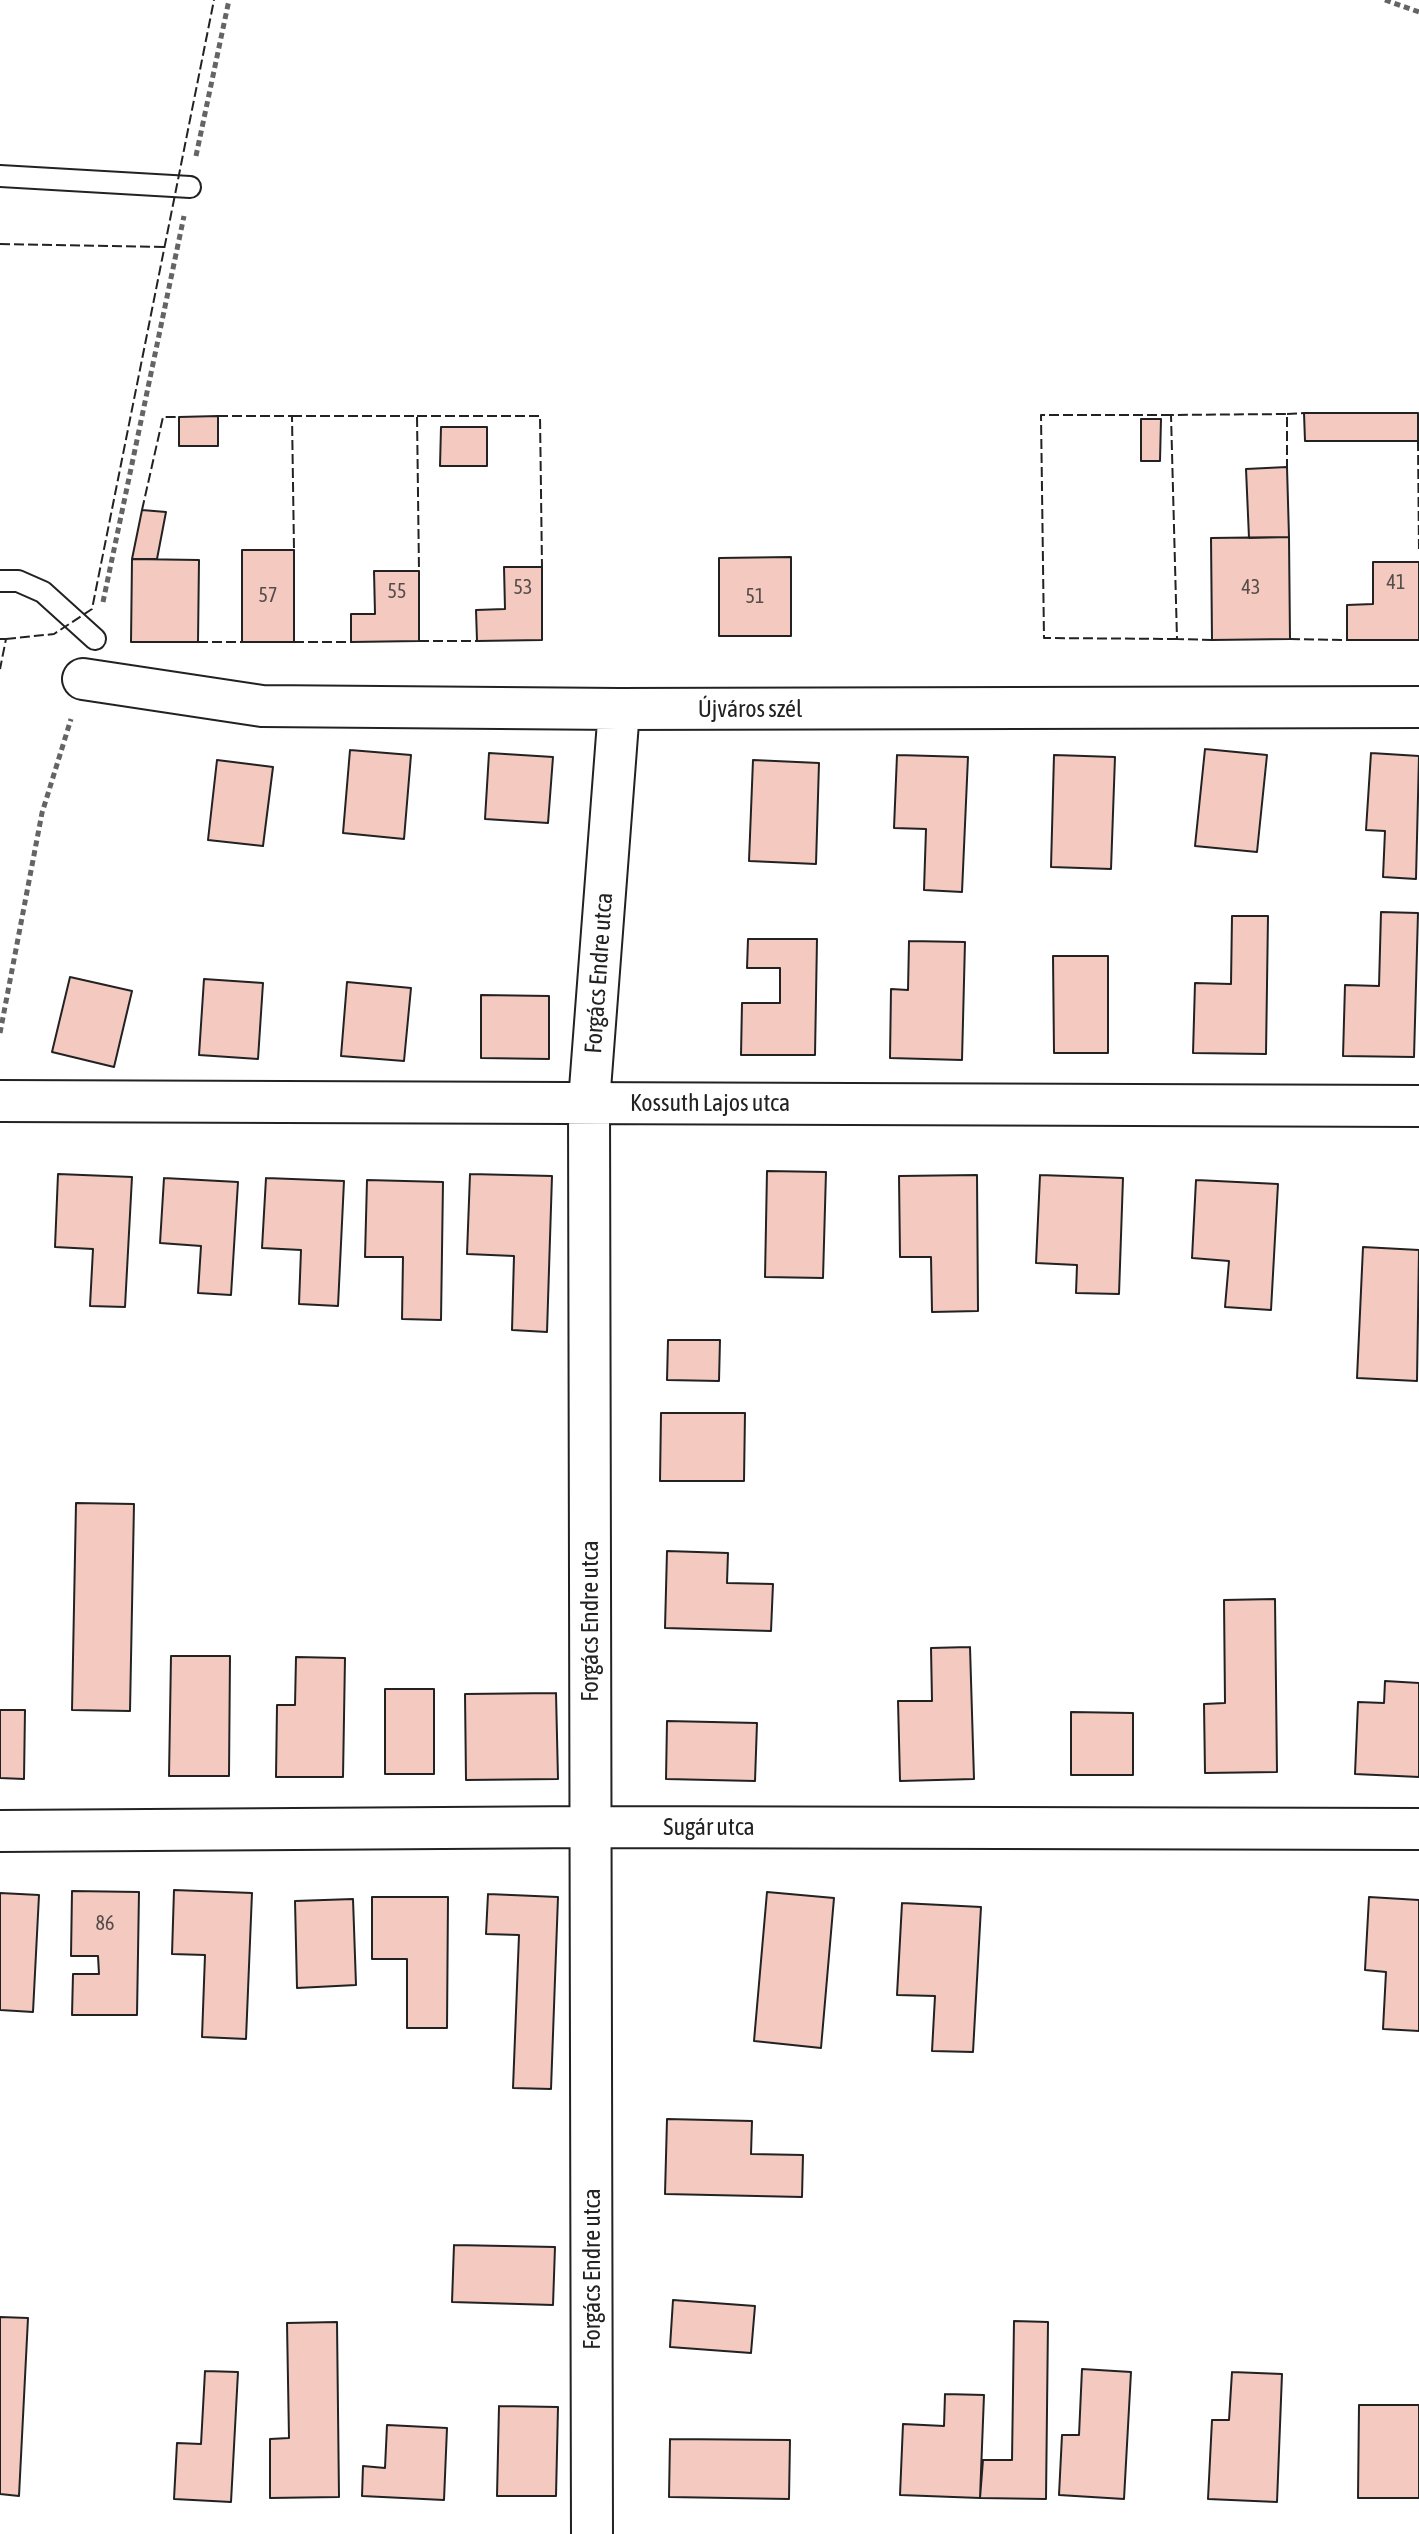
<!DOCTYPE html>
<meta charset="utf-8">
<style>
body{margin:0}
canvas{display:block;background:#fff}
</style>
<canvas width="1419" height="2534"></canvas>
<script>
const ctx = document.querySelector('canvas').getContext('2d');
ctx.lineJoin = 'round';
function fillPath(path, color) {
  ctx.fillStyle = color;
  ctx.fill(path, 'evenodd');
}
function shape(rows) {
  const path = new Path2D();
  for (const r of rows) {
    path.moveTo(r[0], r[1]);
    for (let i = 2; i < r.length; i += 2) path.lineTo(r[i], r[i + 1]);
  }
  return path;
}
function stroke(path, color, width, dash) {
  ctx.strokeStyle = color;
  ctx.lineWidth = width;
  ctx.lineCap = dash ? 'butt' : 'round';
  ctx.setLineDash(dash || []);
  ctx.stroke(path);
}
function write(font, color, halo, rows, align = 'center') {
  ctx.font = font + ' "Asap Condensed",sans-serif';
  ctx.lineWidth = 6;
  ctx.setLineDash([]);
  ctx.textBaseline = 'middle';
  ctx.strokeStyle = halo;
  ctx.fillStyle = color;
  for (const [text, x, y, turn = 0] of rows) {
    ctx.save();
    ctx.translate(x, y);
    ctx.rotate((+turn || 0) * Math.PI / 180);
    ctx.textAlign = isNaN(turn) ? turn : align;
    if (halo) ctx.strokeText(text, 0, 0);
    ctx.fillText(text, 0, 0);
    ctx.restore();
  }
}
const building = shape([
 [1304,413,1418,413,1418,441,1305,441,1304,413],
 [218,416,218,446,179,446,179,417,218,416],
 [1141,419,1161,419,1160,461,1141,461,1141,419],
 [441,427,487,427,487,466,440,466,441,427],
 [1287,467,1289,537,1249,538,1246,469,1287,467],
 [142,510,166,512,157,559,132,559,142,510],
 [1289,537,1290,639,1212,640,1211,538,1289,537],
 [242,550,294,550,294,642,242,642,242,550],
 [791,557,791,636,719,636,719,558,791,557],
 [132,559,199,560,198,642,131,642,132,559],
 [1373,562,1419,562,1419,640,1347,640,1347,605,1373,604,1373,562],
 [504,567,542,567,542,640,477,641,476,610,505,609,504,567],
 [374,571,419,571,419,641,351,642,351,614,375,614,374,571],
 [1205,749,1267,755,1257,852,1195,846,1205,749],
 [350,750,411,755,404,839,343,833,350,750],
 [489,753,553,757,548,823,485,819,489,753],
 [1371,753,1419,756,1416,879,1383,877,1385,831,1366,830,1371,753],
 [897,755,968,757,962,892,924,890,926,829,894,828,897,755],
 [1054,755,1115,757,1111,869,1051,867,1054,755],
 [217,760,273,767,263,846,208,840,217,760],
 [753,760,819,763,816,864,749,861,753,760],
 [1381,912,1418,913,1414,1057,1343,1056,1345,985,1379,986,1381,912],
 [1232,916,1268,916,1266,1054,1193,1053,1195,983,1231,984,1232,916],
 [748,939,817,939,815,1055,741,1055,742,1003,780,1003,780,968,747,968,748,939],
 [909,941,965,942,962,1060,890,1058,891,989,908,990,909,941],
 [1053,956,1108,956,1108,1053,1054,1053,1053,956],
 [70,977,132,991,114,1067,52,1052,70,977],
 [204,979,263,983,258,1059,199,1055,204,979],
 [347,982,411,988,404,1061,341,1056,347,982],
 [481,995,549,996,549,1059,481,1058,481,995],
 [767,1171,826,1172,823,1278,765,1277,767,1171],
 [58,1174,132,1177,125,1307,90,1306,93,1249,55,1247,58,1174],
 [470,1174,552,1176,547,1332,512,1330,514,1256,467,1254,470,1174],
 [977,1175,978,1311,932,1312,931,1257,900,1257,899,1176,977,1175],
 [1040,1175,1123,1178,1119,1294,1076,1293,1077,1265,1036,1263,1040,1175],
 [164,1178,238,1182,231,1295,198,1293,201,1246,160,1243,164,1178],
 [266,1178,344,1181,338,1306,299,1304,301,1250,262,1248,266,1178],
 [367,1180,443,1182,441,1320,402,1319,403,1257,365,1257,367,1180],
 [1196,1180,1278,1184,1271,1310,1225,1307,1229,1261,1192,1258,1196,1180],
 [1363,1247,1419,1250,1417,1381,1357,1378,1363,1247],
 [668,1340,720,1340,719,1381,667,1380,668,1340],
 [661,1413,745,1413,744,1481,660,1481,661,1413],
 [76,1503,134,1504,130,1711,72,1710,76,1503],
 [667,1551,728,1553,727,1583,773,1584,771,1631,665,1628,667,1551],
 [1275,1599,1277,1772,1205,1773,1204,1704,1225,1703,1224,1600,1275,1599],
 [970,1647,974,1779,900,1781,898,1701,932,1701,931,1648,970,1647],
 [171,1656,230,1656,229,1776,169,1776,171,1656],
 [296,1657,345,1658,343,1777,276,1777,277,1705,295,1705,296,1657],
 [1385,1681,1419,1683,1419,1777,1355,1774,1358,1702,1384,1703,1385,1681],
 [385,1689,434,1689,434,1774,385,1774,385,1689],
 [556,1693,558,1779,466,1780,465,1694,556,1693],
 [0,1710,25,1710,24,1779,0,1778,0,1710],
 [1071,1712,1133,1713,1133,1775,1071,1775,1071,1712],
 [667,1721,757,1723,755,1781,666,1779,667,1721],
 [174,1890,252,1893,246,2039,202,2037,205,1955,172,1954,174,1890],
 [72,1891,139,1892,137,2015,72,2015,73,1974,99,1974,98,1956,71,1956,72,1891],
 [767,1892,834,1898,821,2048,754,2041,767,1892],
 [0,1893,39,1895,33,2012,0,2010,0,1893],
 [488,1894,558,1897,551,2089,513,2088,519,1935,486,1934,488,1894],
 [372,1897,448,1897,447,2028,407,2028,407,1959,372,1959,372,1897],
 [1369,1897,1419,1900,1419,2031,1383,2029,1386,1972,1365,1970,1369,1897],
 [353,1899,356,1985,297,1988,295,1901,353,1899],
 [902,1903,981,1907,973,2052,932,2051,935,1996,897,1995,902,1903],
 [667,2119,752,2121,751,2154,803,2155,802,2197,665,2194,667,2119],
 [454,2245,555,2247,553,2305,452,2302,454,2245],
 [673,2300,755,2306,751,2353,670,2347,673,2300],
 [0,2317,28,2318,19,2496,0,2494,0,2317],
 [1014,2321,1048,2322,1046,2499,980,2498,983,2460,1012,2460,1014,2321],
 [337,2322,339,2497,270,2498,270,2439,289,2438,287,2323,337,2322],
 [1082,2369,1131,2372,1124,2499,1059,2495,1062,2435,1079,2435,1082,2369],
 [205,2371,238,2372,231,2502,174,2499,177,2443,201,2444,205,2371],
 [1232,2372,1282,2374,1277,2502,1208,2499,1212,2420,1229,2420,1232,2372],
 [945,2394,984,2395,980,2498,900,2495,903,2424,944,2426,945,2394],
 [1359,2405,1419,2405,1419,2498,1358,2498,1359,2405],
 [499,2406,558,2407,556,2496,497,2496,499,2406],
 [387,2425,447,2428,444,2500,362,2496,363,2466,385,2468,387,2425],
 [670,2439,790,2440,789,2499,669,2497,670,2439]
]);
fillPath(building, '#f3c9c0');
stroke(building, '#222', 2);
const lane = shape([
 [0,176,190,187],
 [0,581,18,581,43,592,95,639]
]);
const street = shape([
 [83,679,262,706,619,709,1419,707],
 [0,1101,1419,1106],
 [0,1831,590,1827,1419,1829],
 [592,2534,589,1102,619,709]
]);
stroke(lane, '#222', 24);
stroke(street, '#222', 44);
stroke(shape([
 [1385,0,1419,12],
 [196,156,229,0],
 [103,602,184,216],
 [0,1033,42,813,71,719]
]), '#646464', 5, [6, 4]);
stroke(lane, '#fff', 20);
stroke(street, '#fff', 40);
stroke(shape([
 [0,244,164,247],
 [1287,414,1304,413],
 [1171,415,1041,415,1044,638,1177,639],
 [218,416,292,416,294,550],
 [292,416,417,416,419,571],
 [417,416,540,416,542,567],
 [1418,441,1419,551],
 [142,510,163,417,179,417],
 [0,639,6,639,0,669],
 [6,639,54,634,92,609,214,0],
 [1290,639,1347,640],
 [1212,640,1177,639,1171,415,1287,414,1287,467],
 [419,641,477,641],
 [198,642,242,642],
 [294,642,351,642]
]), '#222', 2, [10, 4]);
write('20px', '#564c4a', null, [
 ["41",1396,583],
 ["53",523,588],
 ["43",1251,588],
 ["55",397,592],
 ["57",268,596],
 ["51",755,597],
 ["86",105,1924]
]);
write('24px', '#222', '#fff', [
 ["Újváros szél",750,709],
 ["Forgács Endre utca",599,973,-86],
 ["Kossuth Lajos utca",710,1103],
 ["Forgács Endre utca",590,1621,-90],
 ["Sugár utca",709,1827],
 ["Forgács Endre utca",592,2269,-90]
]);
</script>
